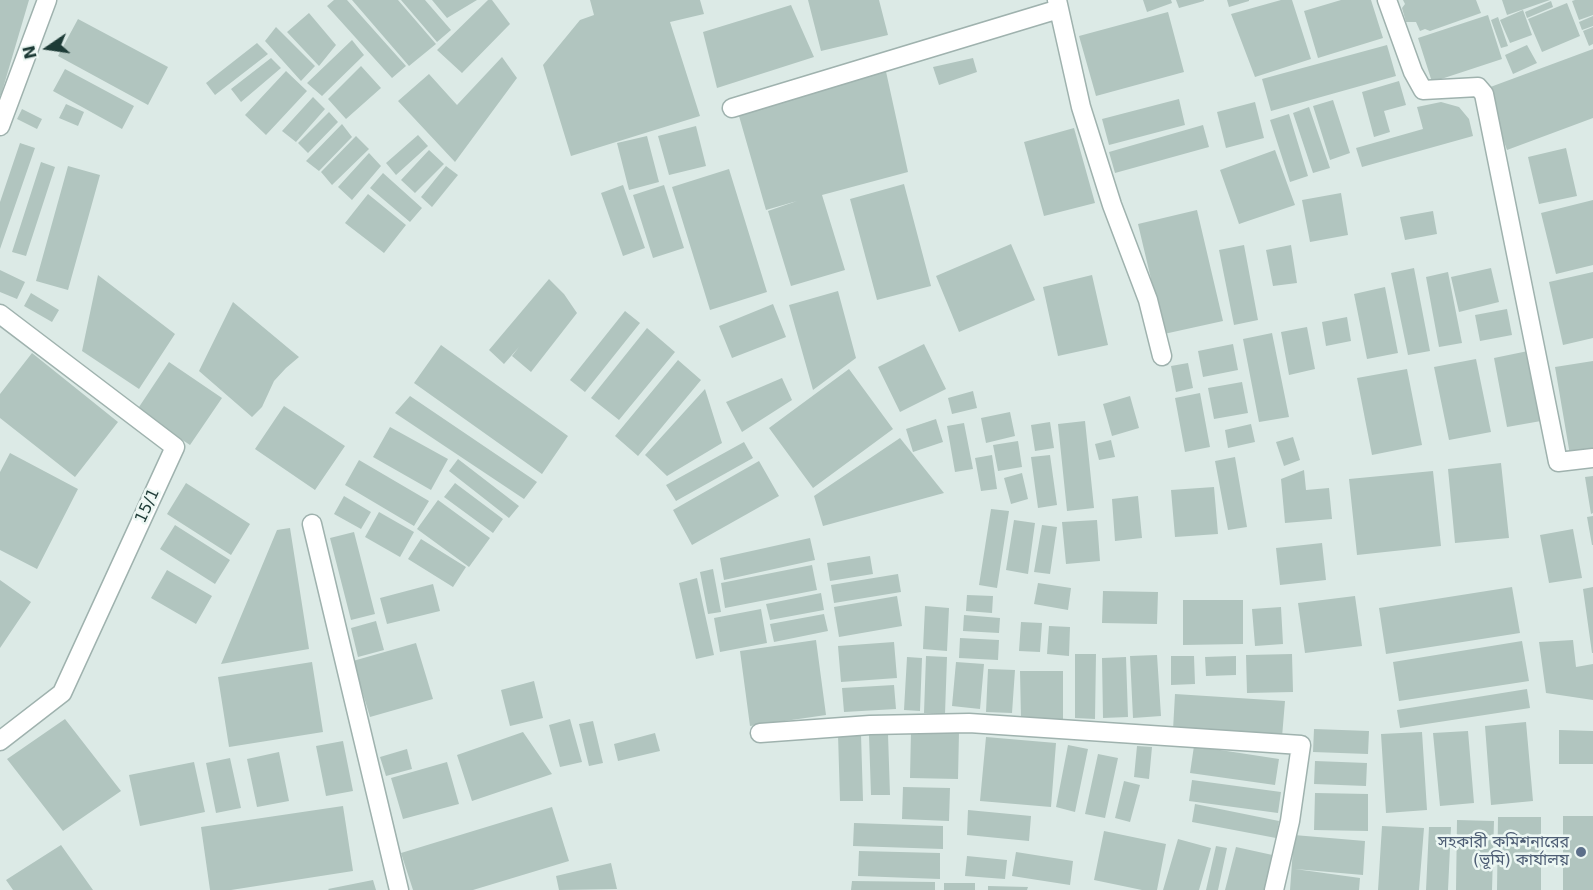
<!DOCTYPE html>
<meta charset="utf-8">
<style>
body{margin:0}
#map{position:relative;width:1593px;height:890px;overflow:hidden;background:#dceae6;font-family:"DejaVu Sans",sans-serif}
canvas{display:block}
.north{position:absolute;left:18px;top:18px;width:60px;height:60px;-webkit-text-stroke:4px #ecf7f3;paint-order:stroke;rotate:257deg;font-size:16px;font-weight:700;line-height:24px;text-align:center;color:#1d3b36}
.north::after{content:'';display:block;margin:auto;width:21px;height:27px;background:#1d3b36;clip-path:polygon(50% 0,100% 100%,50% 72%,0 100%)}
</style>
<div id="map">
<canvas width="1593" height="890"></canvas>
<div class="north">N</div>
</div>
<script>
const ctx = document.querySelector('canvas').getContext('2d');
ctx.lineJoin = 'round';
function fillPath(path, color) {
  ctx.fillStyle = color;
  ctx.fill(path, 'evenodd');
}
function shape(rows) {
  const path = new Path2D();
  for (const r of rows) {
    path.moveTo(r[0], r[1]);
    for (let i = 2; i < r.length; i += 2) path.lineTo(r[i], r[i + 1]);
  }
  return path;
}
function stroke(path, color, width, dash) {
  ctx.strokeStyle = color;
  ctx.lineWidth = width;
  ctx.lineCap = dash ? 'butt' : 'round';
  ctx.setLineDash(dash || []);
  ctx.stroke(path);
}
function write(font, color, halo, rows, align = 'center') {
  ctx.font = font + ' "DejaVu Sans","Noto Sans Bengali",sans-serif';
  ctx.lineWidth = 5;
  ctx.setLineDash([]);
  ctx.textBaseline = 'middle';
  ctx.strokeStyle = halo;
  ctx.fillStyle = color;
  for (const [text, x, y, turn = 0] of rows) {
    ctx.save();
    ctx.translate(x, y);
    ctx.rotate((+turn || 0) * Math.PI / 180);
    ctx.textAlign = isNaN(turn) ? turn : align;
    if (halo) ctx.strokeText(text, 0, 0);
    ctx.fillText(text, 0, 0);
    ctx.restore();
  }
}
fillPath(shape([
 [0,0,29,0,1,95,0,95],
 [334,0,347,0,406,66,392,78,327,6],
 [352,0,398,0,436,44,409,66],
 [401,0,425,0,451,30,437,42],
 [432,0,477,0,447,18],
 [488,0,492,0,510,24,462,73,437,50],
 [590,0,700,0,704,14,670,22,700,116,571,156,543,65,580,20,594,15],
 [808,0,879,0,888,35,821,51],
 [1143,0,1171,0,1172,3,1147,12],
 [1176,0,1204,0,1204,1,1179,8],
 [1227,0,1249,0,1249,1,1229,7],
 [1281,0,1292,0,1311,59,1255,77,1231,14],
 [1341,0,1371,0,1383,38,1318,58,1304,11],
 [1403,0,1476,0,1481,13,1430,31,1425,29,1420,31,1416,22,1406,22,1402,8,1405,4],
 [1502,0,1550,0,1507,15],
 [1575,0,1593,0,1593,15,1579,20,1572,1],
 [1551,1,1553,7,1527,18,1525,12],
 [1567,3,1580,36,1542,52,1528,19],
 [791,5,814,57,717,88,703,32],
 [1523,10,1532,35,1510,43,1500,20],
 [1168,12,1184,72,1096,96,1079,36],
 [309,13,336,45,319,66,287,32],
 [1488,15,1502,59,1432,82,1418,38],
 [1593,16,1593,26,1582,30,1579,22],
 [1498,17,1508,46,1501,48,1491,20],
 [78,19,168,67,148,105,58,56],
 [276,27,315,66,301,81,265,41],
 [1593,27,1593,44,1589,46,1583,31],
 [352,40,364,55,322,96,307,83],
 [257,43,268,54,215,95,206,83],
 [1387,45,1396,76,1271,111,1262,79],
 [1527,45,1537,63,1513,74,1505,55],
 [1593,49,1593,118,1507,150,1485,89],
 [502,57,517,78,455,162,398,101,429,74,457,105],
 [271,58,281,68,241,102,231,89],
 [973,58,977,72,939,85,933,67],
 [361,66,381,88,346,119,328,99],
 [885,67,908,172,822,195,845,270,791,286,768,211,797,201,766,210,739,116],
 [65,69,134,106,122,129,53,91],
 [286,71,307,91,266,135,245,115],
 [1399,81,1406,105,1384,111,1390,132,1374,137,1362,92],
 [313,97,325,109,296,142,282,131],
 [1179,99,1185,125,1109,145,1102,119],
 [1333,100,1350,153,1330,160,1313,106],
 [1255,102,1264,138,1226,148,1217,112],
 [1441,102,1459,107,1469,119,1473,136,1362,167,1356,148,1423,129,1417,107],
 [66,104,84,112,78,126,59,118],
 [1309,107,1330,168,1313,173,1293,113],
 [22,109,42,119,37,129,17,119],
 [329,112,338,122,308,153,298,143],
 [1289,114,1308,176,1290,182,1270,120],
 [342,124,352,137,319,171,306,161],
 [1203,125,1209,147,1115,173,1109,152],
 [696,126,706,166,669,175,658,136],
 [1074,128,1095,203,1044,216,1024,142],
 [418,135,428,146,396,175,386,163],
 [356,136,369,149,332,185,321,172],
 [647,136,659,182,629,190,617,143],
 [20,143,35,148,0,249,0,202],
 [1566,148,1577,196,1539,204,1528,157],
 [429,150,444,164,415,193,401,180],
 [1275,150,1295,205,1239,224,1220,170],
 [369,153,381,166,352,200,338,187],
 [41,162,55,167,26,256,12,252],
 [68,166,100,175,68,290,36,281],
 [446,166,458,175,432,207,421,197],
 [729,169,767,292,710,310,672,187],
 [383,173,422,208,410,222,370,188],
 [904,184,931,286,877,300,850,199],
 [623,185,645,248,623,256,601,193],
 [664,185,684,248,653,258,633,195],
 [1341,193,1348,235,1310,242,1302,200],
 [368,194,406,225,384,253,345,223],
 [1593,200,1593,265,1556,274,1541,213],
 [1197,210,1223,321,1164,334,1138,224],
 [1433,211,1437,234,1405,240,1400,217],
 [1011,244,1035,300,959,332,936,276],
 [1244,245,1258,320,1234,325,1219,250],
 [1291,245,1297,283,1273,286,1266,250],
 [1414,268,1430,351,1408,355,1391,273],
 [1491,268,1499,302,1459,312,1451,277],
 [0,270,25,282,17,299,0,292],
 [1448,272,1462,343,1439,347,1426,277],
 [1593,272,1593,338,1563,345,1549,282],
 [98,275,175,334,139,389,82,351],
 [1092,275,1108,345,1058,356,1043,287],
 [549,279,564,294,577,313,531,372,512,356,519,347,504,364,489,350],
 [1385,287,1398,353,1367,359,1354,294],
 [838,291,856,358,813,390,789,305],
 [31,293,59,310,52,322,24,306],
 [233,302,299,357,286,368,274,381,262,407,252,417,199,371],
 [773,304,786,337,732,358,719,326],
 [1507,309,1512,335,1480,341,1475,315],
 [625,311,640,323,585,392,570,380],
 [1347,317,1351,341,1326,346,1322,322],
 [1307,327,1315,369,1289,375,1281,332],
 [647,328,675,352,619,420,591,398],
 [1272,333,1289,417,1259,422,1243,339],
 [924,344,946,389,900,412,878,367],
 [1233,344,1238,370,1203,377,1198,351],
 [441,345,568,436,542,474,414,383],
 [1528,351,1541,421,1507,427,1494,358],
 [32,353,118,422,75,477,0,418,0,394],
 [1476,359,1491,432,1449,440,1434,367],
 [678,360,701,380,638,456,615,436],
 [1593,361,1593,451,1570,455,1555,367],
 [169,362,222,398,190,445,137,410],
 [1188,363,1193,388,1176,392,1171,366],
 [849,369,893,429,813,488,769,428],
 [1407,369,1422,445,1372,455,1357,378],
 [782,378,792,400,742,432,726,402],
 [1242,382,1248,413,1214,419,1208,388],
 [705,389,722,443,667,476,645,455],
 [973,391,977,408,952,414,948,398],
 [1200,393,1210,447,1185,452,1175,398],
 [410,396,537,482,524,499,395,413],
 [1130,396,1139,428,1112,436,1103,404],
 [284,406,345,446,315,490,255,449],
 [1010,412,1015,436,986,443,981,418],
 [936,419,943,442,913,452,906,429],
 [1085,421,1094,508,1067,511,1058,424],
 [1050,422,1054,448,1035,451,1031,425],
 [964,423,973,469,955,472,947,426],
 [1251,424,1255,442,1228,448,1225,430],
 [390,427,448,459,431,490,373,457],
 [1293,437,1300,460,1284,466,1276,442],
 [900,438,944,493,823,526,814,496],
 [1111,440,1115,457,1099,460,1095,444],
 [1018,441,1022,467,998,471,993,445],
 [744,442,753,458,676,501,666,485],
 [10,453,78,489,37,569,0,550,0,472],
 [992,455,997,489,981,491,975,458],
 [1050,455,1057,505,1038,508,1031,457],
 [1235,457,1247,527,1228,530,1215,461],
 [458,459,519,506,509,518,449,471],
 [359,460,429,501,414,526,345,485],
 [759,461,779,496,692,545,673,510],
 [1501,463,1509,538,1455,543,1448,469],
 [1304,470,1306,490,1329,488,1332,519,1285,523,1281,479],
 [1433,471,1441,546,1357,555,1349,479],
 [1022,473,1028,499,1011,504,1004,478],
 [1593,476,1593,513,1591,514,1585,477],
 [186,483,250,524,231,555,167,514],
 [455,483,503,519,493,533,444,497],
 [1214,487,1218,534,1175,537,1171,490],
 [344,496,371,512,361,529,334,514],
 [1138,496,1142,538,1115,541,1112,499],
 [438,500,490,538,469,567,417,529],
 [991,509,1009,511,997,588,979,585],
 [379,512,414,532,400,557,365,537],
 [1593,516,1593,545,1592,545,1587,517],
 [1014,520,1035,523,1028,574,1006,570],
 [1097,520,1100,561,1066,564,1062,522],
 [175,525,230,560,215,584,160,549],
 [1042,525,1057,527,1050,574,1034,572],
 [290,528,309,649,221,664,277,530],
 [1573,529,1582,578,1549,583,1540,535],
 [354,532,375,614,351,620,330,538],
 [810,538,815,560,724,580,720,558],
 [421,539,466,567,453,587,408,559],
 [1322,543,1326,580,1280,585,1276,548],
 [870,556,873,574,830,581,827,563],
 [812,565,817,590,725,608,721,583],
 [713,569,721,612,708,614,700,572],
 [167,570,212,596,196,624,151,598],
 [898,574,901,592,834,603,831,585],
 [697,578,714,655,696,659,679,583],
 [0,580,31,602,0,648],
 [1038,583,1071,588,1068,610,1034,604],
 [433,584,440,611,387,624,380,598],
 [1512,587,1520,633,1386,654,1379,608],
 [1593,587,1593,653,1592,653,1583,589],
 [1103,591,1158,592,1157,624,1102,623],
 [821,593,824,610,770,620,766,604],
 [967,595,993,596,992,613,966,611],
 [897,596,902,626,839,637,834,607],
 [1355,596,1362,646,1305,653,1298,603],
 [1183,600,1243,600,1243,644,1183,645],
 [925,606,949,608,947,651,923,649],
 [1281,607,1283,644,1255,646,1252,609],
 [761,609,767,643,720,652,714,618],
 [824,614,828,631,774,642,770,624],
 [964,615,1000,618,999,633,963,631],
 [376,621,384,650,358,657,351,628],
 [1021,622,1042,623,1040,652,1019,651],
 [1049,626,1070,627,1069,656,1047,654],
 [960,638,999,640,998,660,959,658],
 [816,640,826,715,750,726,740,651],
 [1573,640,1576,667,1593,664,1593,700,1546,693,1539,642],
 [1522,641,1529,681,1399,701,1393,662],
 [894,642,897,678,841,682,838,646],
 [416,643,433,699,370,717,353,661],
 [1075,654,1096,654,1095,719,1075,718],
 [1292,654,1293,692,1247,693,1246,655],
 [1157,655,1161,716,1133,718,1130,656],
 [926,656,947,657,945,714,924,713],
 [1171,656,1194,656,1195,684,1171,685],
 [1236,656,1236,675,1206,676,1205,657],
 [907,657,922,658,920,711,904,710],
 [1126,657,1128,717,1103,718,1102,658],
 [312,662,323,732,229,747,218,677],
 [956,662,984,664,980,709,952,706],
 [988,669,1015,670,1012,713,986,712],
 [1020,671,1063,671,1063,719,1021,719],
 [534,681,543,718,510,726,501,690],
 [894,685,896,709,844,712,842,688],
 [1527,689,1530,708,1400,728,1397,710],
 [1175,694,1285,701,1282,737,1173,730],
 [65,719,121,791,63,831,7,759],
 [570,719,582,762,560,767,549,725],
 [593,721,603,763,589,766,579,724],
 [1526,722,1533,801,1491,805,1485,726],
 [1314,729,1369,731,1368,754,1313,752],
 [1559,730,1593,731,1593,764,1559,764],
 [911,731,959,732,958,779,910,778],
 [1468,731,1474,803,1440,806,1433,733],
 [523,732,552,774,472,801,457,755],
 [1422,732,1427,810,1386,813,1381,734],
 [655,733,660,751,618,761,614,744],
 [838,734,861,734,863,801,840,801],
 [888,734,890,795,871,795,869,735],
 [986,737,1056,743,1051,807,980,801],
 [343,741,353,791,326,796,316,746],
 [1068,745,1088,749,1075,812,1056,807],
 [1137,746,1152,747,1149,779,1134,777],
 [1194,746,1279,759,1275,785,1190,773],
 [407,749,412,769,386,776,380,757],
 [279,752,289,801,257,807,247,759],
 [1098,754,1118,758,1105,818,1085,814],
 [230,758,241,808,216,813,206,763],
 [1315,761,1367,763,1366,786,1314,784],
 [194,762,205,812,140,826,129,775],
 [447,762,459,804,403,819,391,778],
 [1192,780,1281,792,1278,813,1189,801],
 [1124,781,1140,785,1130,822,1115,818],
 [903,787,950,788,949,821,902,819],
 [1315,793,1368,794,1368,831,1314,830],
 [1195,804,1279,821,1276,838,1192,822],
 [343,806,353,871,231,890,210,890,201,827],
 [552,807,569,861,473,890,413,890,401,853],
 [968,810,1031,816,1029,841,967,835],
 [1563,816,1593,816,1593,890,1563,890],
 [1498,817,1541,817,1541,890,1497,890],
 [1457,820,1494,821,1492,890,1456,890],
 [854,823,943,826,943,849,853,846],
 [1382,826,1424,828,1419,890,1378,890],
 [1429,827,1451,827,1448,890,1426,890],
 [1104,831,1166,844,1157,890,1142,890,1094,880],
 [1294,835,1365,841,1363,875,1295,869,1360,878,1359,890,1290,890],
 [1178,839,1211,848,1199,890,1163,890],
 [61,845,93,890,13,890,6,880],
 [1216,846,1227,848,1218,890,1206,890],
 [1236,847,1277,856,1269,890,1225,890],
 [859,851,940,853,940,879,858,876],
 [1016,852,1073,861,1070,885,1012,876],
 [967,856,1007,860,1005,879,965,876],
 [611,863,617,889,559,890,556,876],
 [373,880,376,890,329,890,328,889],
 [852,881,935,882,935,890,851,890],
 [944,883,975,883,975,890,944,890],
 [988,886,1028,887,1027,890,988,890]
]), '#b1c5bf');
const street = shape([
 [1057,0,1081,107,1112,205,1148,300,1162,356],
 [1387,0,1413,72,1423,90,1478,87,1484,94,1558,462,1593,458],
 [732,108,1059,9],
 [0,126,47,0],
 [0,314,175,447,62,693,0,741],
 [312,524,399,890],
 [760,733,870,725,969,723,1301,745,1290,821,1274,890]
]);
stroke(street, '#9fb2ae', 21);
stroke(street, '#fff', 18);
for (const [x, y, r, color] of [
 [1581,852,6,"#5c6f8a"]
]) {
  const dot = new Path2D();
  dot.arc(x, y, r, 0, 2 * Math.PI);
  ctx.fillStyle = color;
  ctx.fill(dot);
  stroke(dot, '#ecf7f3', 2);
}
write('16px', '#1d3b36', '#ecf7f3', [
 ["15/1",148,506,-65]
]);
write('16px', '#4e5e75', '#ecf7f3', [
 ["সহকারী কমিশনারের",1569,843],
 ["(ভূমি) কার্যালয়",1569,861]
], 'right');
</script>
